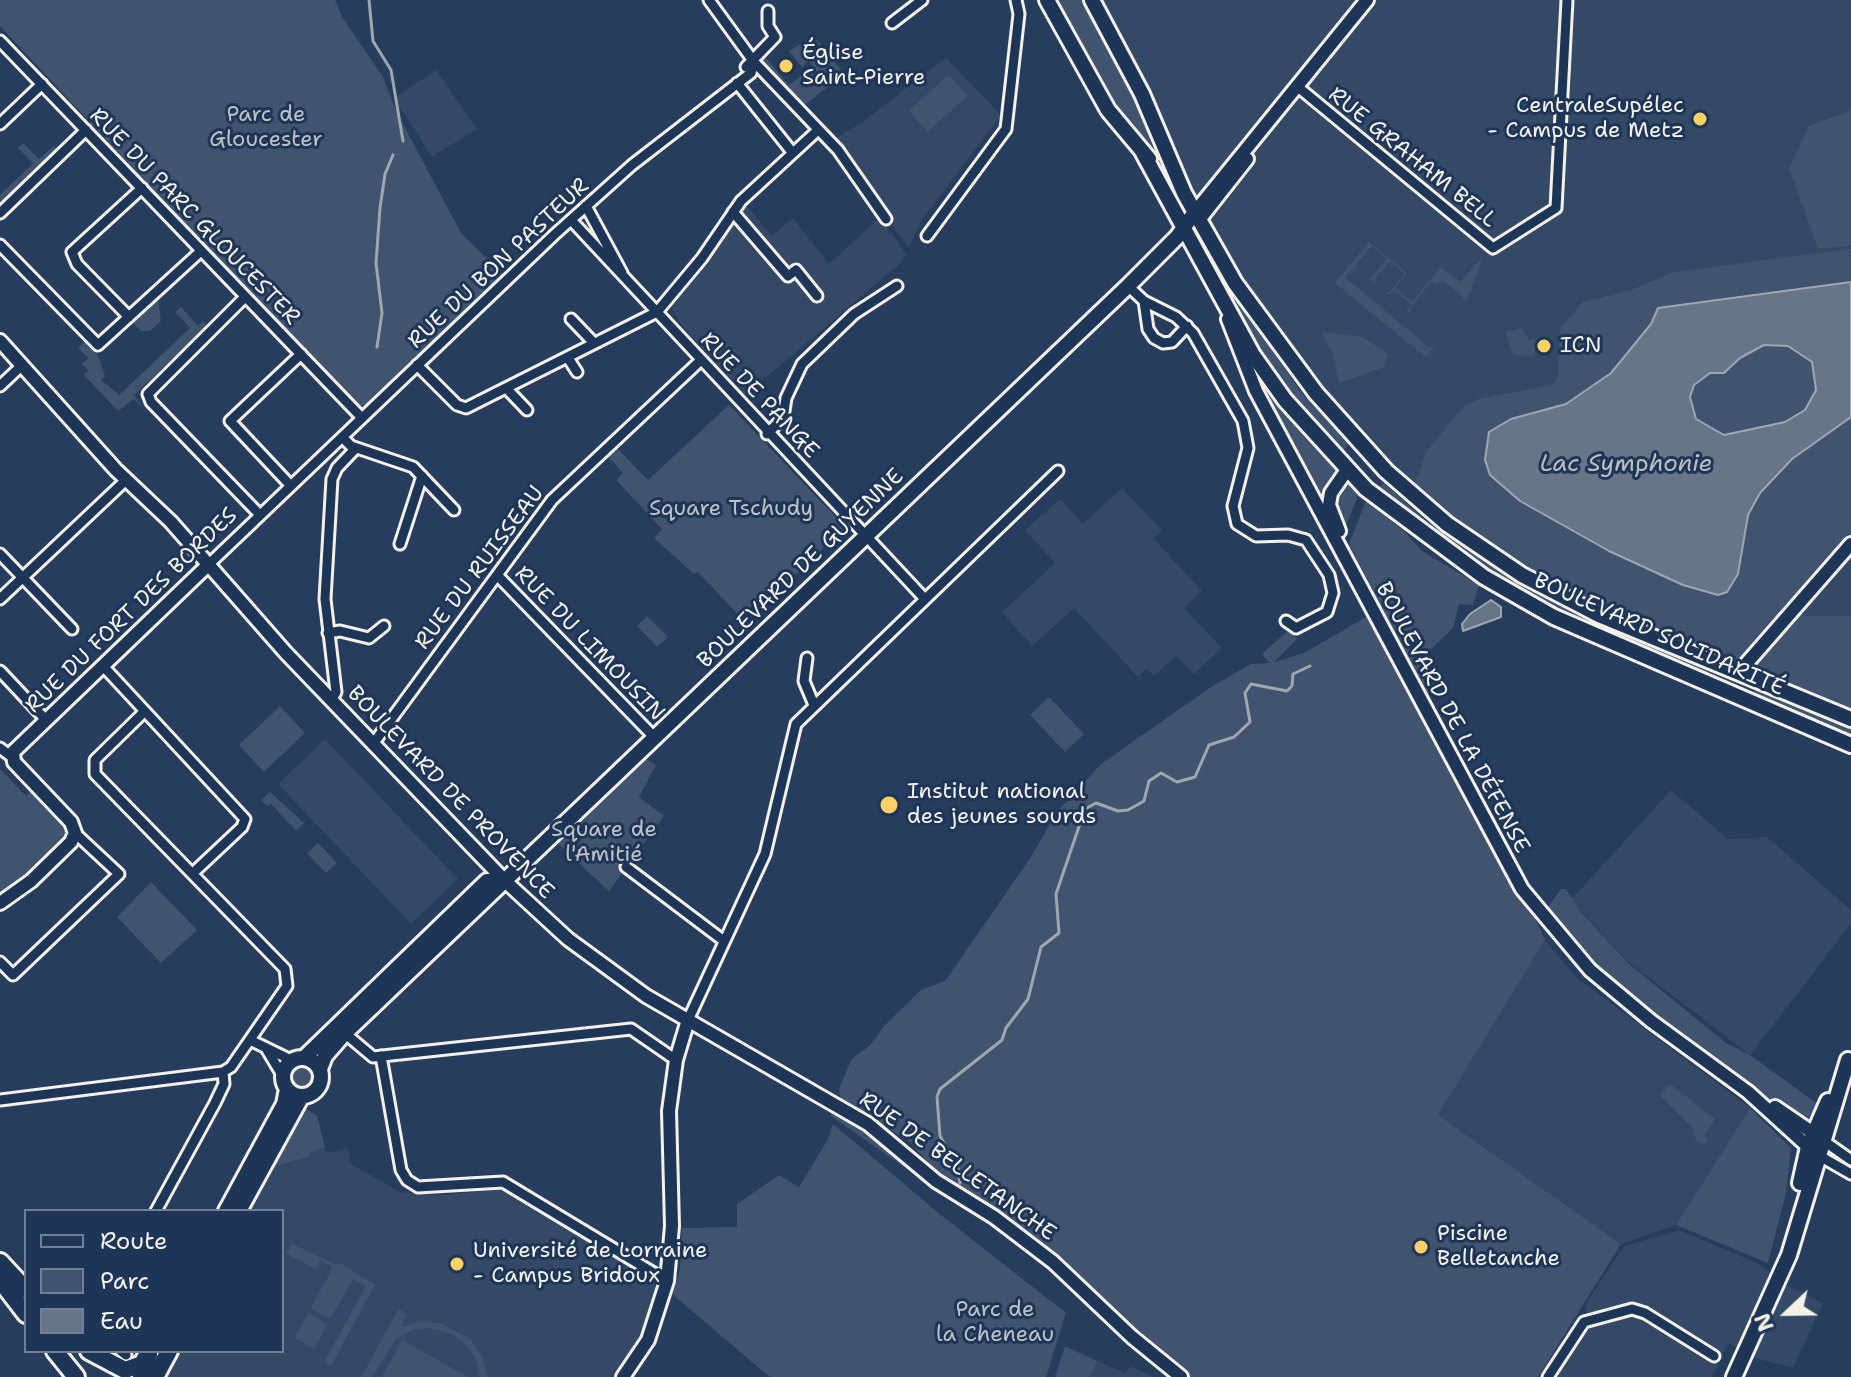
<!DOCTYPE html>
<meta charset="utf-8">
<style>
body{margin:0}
#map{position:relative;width:1851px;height:1377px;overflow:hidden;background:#263d5d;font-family:"Shantell Sans",sans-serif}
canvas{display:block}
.legend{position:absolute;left:24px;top:1209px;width:260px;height:144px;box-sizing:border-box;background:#1d3557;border:2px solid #738091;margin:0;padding:10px 14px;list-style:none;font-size:24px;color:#f4f1e8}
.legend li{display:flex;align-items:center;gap:16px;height:40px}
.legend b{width:40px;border:2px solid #738091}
.north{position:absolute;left:1747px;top:1273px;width:80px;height:80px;-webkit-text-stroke:6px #1d3557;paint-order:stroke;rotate:248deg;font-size:22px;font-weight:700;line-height:32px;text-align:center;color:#f4f1e8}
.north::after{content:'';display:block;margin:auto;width:28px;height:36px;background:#f4f1e8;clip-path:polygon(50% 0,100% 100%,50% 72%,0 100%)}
</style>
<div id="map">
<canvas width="1851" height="1377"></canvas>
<ul class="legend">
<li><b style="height:10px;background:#1d3557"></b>Route</li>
<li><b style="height:22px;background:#40546f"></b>Parc</li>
<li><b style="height:22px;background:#677588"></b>Eau</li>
</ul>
<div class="north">N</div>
</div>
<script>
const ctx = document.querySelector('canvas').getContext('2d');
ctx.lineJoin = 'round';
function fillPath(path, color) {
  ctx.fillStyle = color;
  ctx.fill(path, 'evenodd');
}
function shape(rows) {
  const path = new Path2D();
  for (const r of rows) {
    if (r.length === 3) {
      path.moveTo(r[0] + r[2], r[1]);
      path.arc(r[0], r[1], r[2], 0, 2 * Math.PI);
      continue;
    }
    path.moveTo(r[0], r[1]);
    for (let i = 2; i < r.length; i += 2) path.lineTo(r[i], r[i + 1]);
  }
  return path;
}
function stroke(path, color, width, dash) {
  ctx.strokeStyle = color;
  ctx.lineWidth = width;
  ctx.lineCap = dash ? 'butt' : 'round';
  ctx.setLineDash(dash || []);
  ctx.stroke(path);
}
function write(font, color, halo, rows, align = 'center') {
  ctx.font = font + ' "Shantell Sans",sans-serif';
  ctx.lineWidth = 6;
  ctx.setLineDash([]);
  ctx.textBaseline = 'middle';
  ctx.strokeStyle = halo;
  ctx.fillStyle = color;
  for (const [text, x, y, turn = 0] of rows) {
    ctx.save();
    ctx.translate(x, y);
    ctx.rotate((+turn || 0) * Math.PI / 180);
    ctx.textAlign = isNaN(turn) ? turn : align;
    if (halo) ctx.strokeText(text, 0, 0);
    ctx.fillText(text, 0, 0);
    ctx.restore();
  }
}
fillPath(shape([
 [1092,0,1851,0,1851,721,1486,554,1334,415,1235,283],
 [946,58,1001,115,920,223,909,248,828,138,835,139,862,122],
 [436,70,477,129,432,157,394,98],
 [746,205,772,236,793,218,829,264,880,217,906,254,903,261,743,397,681,324,671,306],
 [1122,488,1162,530,1154,539,1202,591,1184,608,1222,648,1194,674,1176,656,1154,676,1147,669,1138,677,1074,608,1032,646,1002,612,1055,563,1025,530,1060,499,1083,524],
 [325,739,458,879,411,924,278,784],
 [1671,790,1728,839,1767,837,1851,910,1851,924,1750,1055,1626,960,1571,900],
 [1545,940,1576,977,1750,1108,1676,1225,1621,1244,1438,1115],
 [281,1147,323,1147,327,1153,348,1148,351,1164,402,1193,448,1195,500,1189,610,1250,653,1279,656,1291,643,1332,612,1377,162,1377,175,1351,282,1351,282,1211,249,1211],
 [1679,1230,1757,1263,1785,1284,1823,1303,1793,1368,1755,1358,1728,1343,1712,1377,1555,1377,1588,1325,1586,1304,1624,1246],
 [1097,1361,1125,1373,1130,1366,1154,1377,1090,1377]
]), '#334966');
fillPath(shape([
 [0,0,335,0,342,17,383,77,396,111,461,233,505,276,368,406,355,405,0,26],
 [1053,0,1087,0,1135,99,1153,148,1171,178,1116,110],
 [814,36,844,74,802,107,761,60,764,56,789,85,813,66,809,61,802,67,789,51],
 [948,75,968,95,928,132,909,111],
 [1851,111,1851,245,1818,249,1789,168,1809,126],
 [23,143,39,159,54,146,59,151,0,206,0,195,33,163,18,148],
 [1369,242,1407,273,1395,288,1412,302,1441,267,1460,282,1483,257,1467,300,1461,301,1463,297,1442,280,1438,284,1432,281,1409,309,1412,314,1406,311,1411,304,1394,290,1389,295,1384,292,1389,293,1405,274,1390,261,1374,280,1377,285,1366,277,1371,278,1387,259,1372,246,1355,265,1359,270,1354,267,1345,277,1430,348,1438,342,1430,352,1434,357,1429,353,1425,357,1335,283],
 [1851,249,1851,544,1791,616,1851,616,1851,719,1571,601,1411,495,1426,452,1463,407,1478,399,1552,385,1558,377,1560,328,1583,302,1631,290,1674,272],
 [1221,285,1254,323,1301,392,1349,442,1342,453,1285,391,1257,352],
 [158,299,161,321,150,331,141,331,133,323],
 [181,307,198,326,203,321,207,326,134,395,143,408,134,399,118,411,84,375,88,371,82,364,88,358,78,348,86,340,97,353,105,376,101,380,119,395,190,328,175,312],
 [1521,328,1529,340,1536,340,1534,356,1516,355,1511,351,1506,332],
 [1322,332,1362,337,1388,354,1384,367,1339,383,1333,355],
 [1276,396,1340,470,1326,511,1269,405,1270,398],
 [729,405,845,527,741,627,743,620,698,572,694,574,654,538,662,529,616,480,623,473,608,457,617,448,648,480],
 [1348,478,1361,489,1343,533,1334,500],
 [1384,483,1434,528,1471,548,1711,664,1706,677,1568,618,1508,587,1376,489],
 [1366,501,1403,530,1422,551,1479,585,1473,605,1459,604,1453,628,1425,655,1442,688,1427,694,1349,544],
 [1373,613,1522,889,1545,940,1438,1115,1621,1244,1538,1377,1181,1377,1073,1279,977,1208,973,1193,942,1178,910,1142,841,1099,839,1089,851,1060,870,1045,885,1025,921,990,945,981,1029,860,1057,812,1101,764,1211,687,1251,664,1270,663,1262,654,1289,630,1297,639,1274,662,1304,653],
 [647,616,668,637,657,647,637,626],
 [1757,687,1851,728,1851,739,1751,696],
 [1049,697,1084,734,1065,752,1030,715],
 [280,706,305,733,264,772,239,745],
 [646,759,656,765,639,797,664,816,609,891,558,844],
 [0,769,26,796,36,786,75,833,0,903],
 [270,792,304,823,296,831,271,804,267,806,261,800],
 [318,843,337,863,326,873,307,853],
 [151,882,197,930,161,963,117,917],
 [1561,889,1566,889,1581,912,1628,963,1726,1043,1750,1055,1816,1103,1812,1116,1800,1119,1726,1071,1598,966,1593,965,1561,928,1548,907],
 [302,1076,14],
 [1670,1084,1715,1119,1704,1136,1709,1140,1705,1144,1696,1141,1693,1128,1660,1095],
 [1750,1108,1791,1148,1786,1193,1768,1263,1676,1225],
 [306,1109,317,1116,325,1147,310,1152,310,1156,271,1167,300,1114],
 [833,1112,864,1128,930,1185,831,1116],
 [833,1124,941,1215,1066,1313,1046,1377,770,1377,673,1295,680,1269,682,1228,737,1227,737,1204,779,1175,799,1187,827,1141],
 [292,1244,335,1264,342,1264,375,1285,331,1366,324,1362,366,1286,353,1279,330,1319,311,1308,333,1267,320,1260,315,1269,286,1253],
 [399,1309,407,1314,401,1327,419,1322,440,1323,470,1339,482,1356,488,1377,480,1377,475,1356,465,1344,451,1334,428,1328,415,1329,396,1339,372,1377,361,1377],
 [308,1313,328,1324,314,1349,295,1338],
 [402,1340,468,1377,382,1377],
 [1065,1346,1097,1361,1090,1377,1055,1377]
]), '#40546f');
const water = shape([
 [1851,282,1851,417,1792,459,1760,493,1748,515,1738,574,1727,592,1718,595,1683,585,1609,551,1520,501,1490,475,1485,460,1489,432,1511,419,1566,404,1611,373,1651,324,1658,308,1851,282],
 [1764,345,1788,346,1812,362,1816,390,1805,410,1785,422,1724,435,1696,419,1690,397,1694,385,1710,373,1724,373,1740,358,1764,345],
 [1491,600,1501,607,1501,617,1463,631,1462,624,1470,614,1491,600]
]);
fillPath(water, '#677588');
stroke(water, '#9fa7ae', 2);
stroke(shape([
 [369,0,373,41,391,70,403,141],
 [377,347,382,313,376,263,380,208,385,174,393,155],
 [960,1183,958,1168,940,1136,937,1097,940,1089,1002,1040,1006,1028,1028,999,1041,947,1059,933,1056,894,1085,809,1096,803,1118,811,1128,810,1144,801,1149,781,1161,773,1177,782,1195,777,1209,745,1234,737,1250,722,1245,693,1251,684,1287,691,1292,686,1293,674,1310,666]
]), '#9fa7ae', 3);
const minor = shape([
 [709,0,754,62,838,150,886,219],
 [892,23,922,0],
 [0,41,362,418],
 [746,67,775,37,768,26,768,11],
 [737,83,792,152],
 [1298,87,1493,248,1556,208,1567,0],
 [0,124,42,84],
 [586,206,622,273],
 [733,212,788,276,796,270,817,296],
 [0,213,86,130],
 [571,220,924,598],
 [927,236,1006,129,1019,14,1016,0],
 [0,245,98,345,201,251],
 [1128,286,1144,301,1176,317,1193,333,1243,421,1248,448,1233,506,1237,524,1256,536,1288,535,1306,540,1329,575,1333,593,1327,612,1296,628,1286,621],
 [245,297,148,394,151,402,260,515],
 [1144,301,1148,329,1154,338,1163,343,1172,342,1187,326],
 [129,317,77,264,72,252,142,188],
 [571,319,594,343],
 [568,358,577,372],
 [417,365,457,405,466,408,657,312,702,258,741,201,818,130],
 [0,386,18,369],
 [506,388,527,410],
 [767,434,783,418,786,398,802,364,854,314,897,286],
 [342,437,351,446,413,467,454,510],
 [291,486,230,421,301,354],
 [400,544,422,476],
 [0,554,72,629],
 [207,566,554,235,632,165,751,73,754,62],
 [497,575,656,739],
 [0,599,126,480],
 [328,633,340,631,369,638,384,626],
 [807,658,804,681,814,705],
 [103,666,245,819,242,827,193,873],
 [0,671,46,720],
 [331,700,336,692,325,599,332,479,337,468,356,448],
 [373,744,552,500,701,360],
 [0,748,12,757],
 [626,867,724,941],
 [0,962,13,975,119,874,75,833],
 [688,1020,765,854,796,724,1058,471],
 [341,1030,373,1057,631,1029,676,1060],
 [250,1040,291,1060],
 [267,1050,282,1075],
 [381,1056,401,1170,407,1180,418,1187,503,1182,667,1281],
 [0,1100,223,1072,231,1067,287,986,285,969,95,774,95,760,144,712],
 [1824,1141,1851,1160],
 [1818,1155,1851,1174],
 [156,1211,215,1103,224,1084,223,1072],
 [121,1351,126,1355],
 [1548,1377,1584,1322,1632,1309,1645,1313,1714,1356]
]);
const tertiary = shape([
 [1195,212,1367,0],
 [1199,220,1247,159],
 [1228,319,1256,391,1522,889,1590,970,1651,1021,1748,1092,1815,1153],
 [0,341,116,470,171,522,286,653,505,881,568,939,646,996,868,1124,936,1181,994,1217,1053,1262,1132,1337,1181,1377],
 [1339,531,1329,505,1331,493,1347,470],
 [1739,672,1851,544],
 [0,903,31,881,71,842,75,833,71,822,14,762,13,752,207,566],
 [1775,1107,1819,1137],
 [623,1377,648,1340,667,1281,672,1226,669,1111,676,1060,688,1020]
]);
const secondary = shape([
 [1047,0,1108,110,1149,159],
 [1092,0,1142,94,1184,193,1235,283,1316,393,1386,471,1447,524,1522,575,1599,615,1851,719],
 [1143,153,1253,355,1285,400,1366,489,1484,577,1554,617,1851,745],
 [305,1057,487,881,505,881],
 [302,1077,19],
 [320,1069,325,1056,345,1033,1128,286,1177,237,1195,212],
 [226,1211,284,1104,287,1089],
 [239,1211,302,1096],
 [140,1377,150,1355]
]);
const primary = shape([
 [1800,1183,1808,1147,1828,1101],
 [1734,1377,1789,1255,1848,1060]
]);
const trunk = shape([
 [0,1262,26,1290],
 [0,1280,26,1314],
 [55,1351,76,1377],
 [89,1351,125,1370,142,1364,149,1351],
 [155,1377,169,1351]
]);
stroke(minor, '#f4f1e8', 15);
stroke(tertiary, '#f4f1e8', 18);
stroke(secondary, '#f4f1e8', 20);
stroke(primary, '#f4f1e8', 20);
stroke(trunk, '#f4f1e8', 22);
stroke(minor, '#1d3557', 9);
stroke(tertiary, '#1d3557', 12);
stroke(secondary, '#1d3557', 14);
stroke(primary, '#1d3557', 14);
stroke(trunk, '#1d3557', 16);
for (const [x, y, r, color] of [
 [786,66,8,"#ffd166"],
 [1700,119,8,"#ffd166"],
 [1544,346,8,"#ffd166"],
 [889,805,10,"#ffd166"],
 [1421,1247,8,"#ffd166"],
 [457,1264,8,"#ffd166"]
]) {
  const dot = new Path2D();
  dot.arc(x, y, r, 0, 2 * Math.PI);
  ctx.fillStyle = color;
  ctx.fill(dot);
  stroke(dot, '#1d3557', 3);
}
write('22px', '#f4f1e8', '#1d3557', [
 ["Église",802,53],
 ["Saint-Pierre",802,78],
 ["CentraleSupélec",1684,106,"right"],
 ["- Campus de Metz",1684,131,"right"],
 ["ICN",1560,346],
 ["Institut national",907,792],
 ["des jeunes sourds",907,817],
 ["Piscine",1437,1234],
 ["Belletanche",1437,1259],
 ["Université de Lorraine",473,1251],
 ["- Campus Bridoux",473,1276]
], 'left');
write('22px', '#bec2c4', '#1d3557', [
 ["Parc de",266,115],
 ["Gloucester",266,140],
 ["Square Tschudy",731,509],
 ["Square de",604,830],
 ["l'Amitié",604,855],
 ["Parc de",995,1310],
 ["la Cheneau",995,1335]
]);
write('22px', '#f4f1e8', '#1d3557', [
 ["RUE GRAHAM BELL",1412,158,39],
 ["RUE DU PARC GLOUCESTER",194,217,46],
 ["RUE DU BON PASTEUR",499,264,-43],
 ["RUE DE PANGE",759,396,47],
 ["RUE DU RUISSEAU",480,568,-53],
 ["BOULEVARD DE GUYENNE",801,569,-44],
 ["RUE DU FORT DES BORDES",132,611,-44],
 ["BOULEVARD SOLIDARITÉ",1659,635,24],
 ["RUE DU LIMOUSIN",589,644,46],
 ["BOULEVARD DE LA DÉFENSE",1452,718,62],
 ["BOULEVARD DE PROVENCE",450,793,46],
 ["RUE DE BELLETANCHE",957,1167,36]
]);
write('italic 24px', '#bcbfc2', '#1d3557', [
 ["Lac Symphonie",1626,465]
]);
</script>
